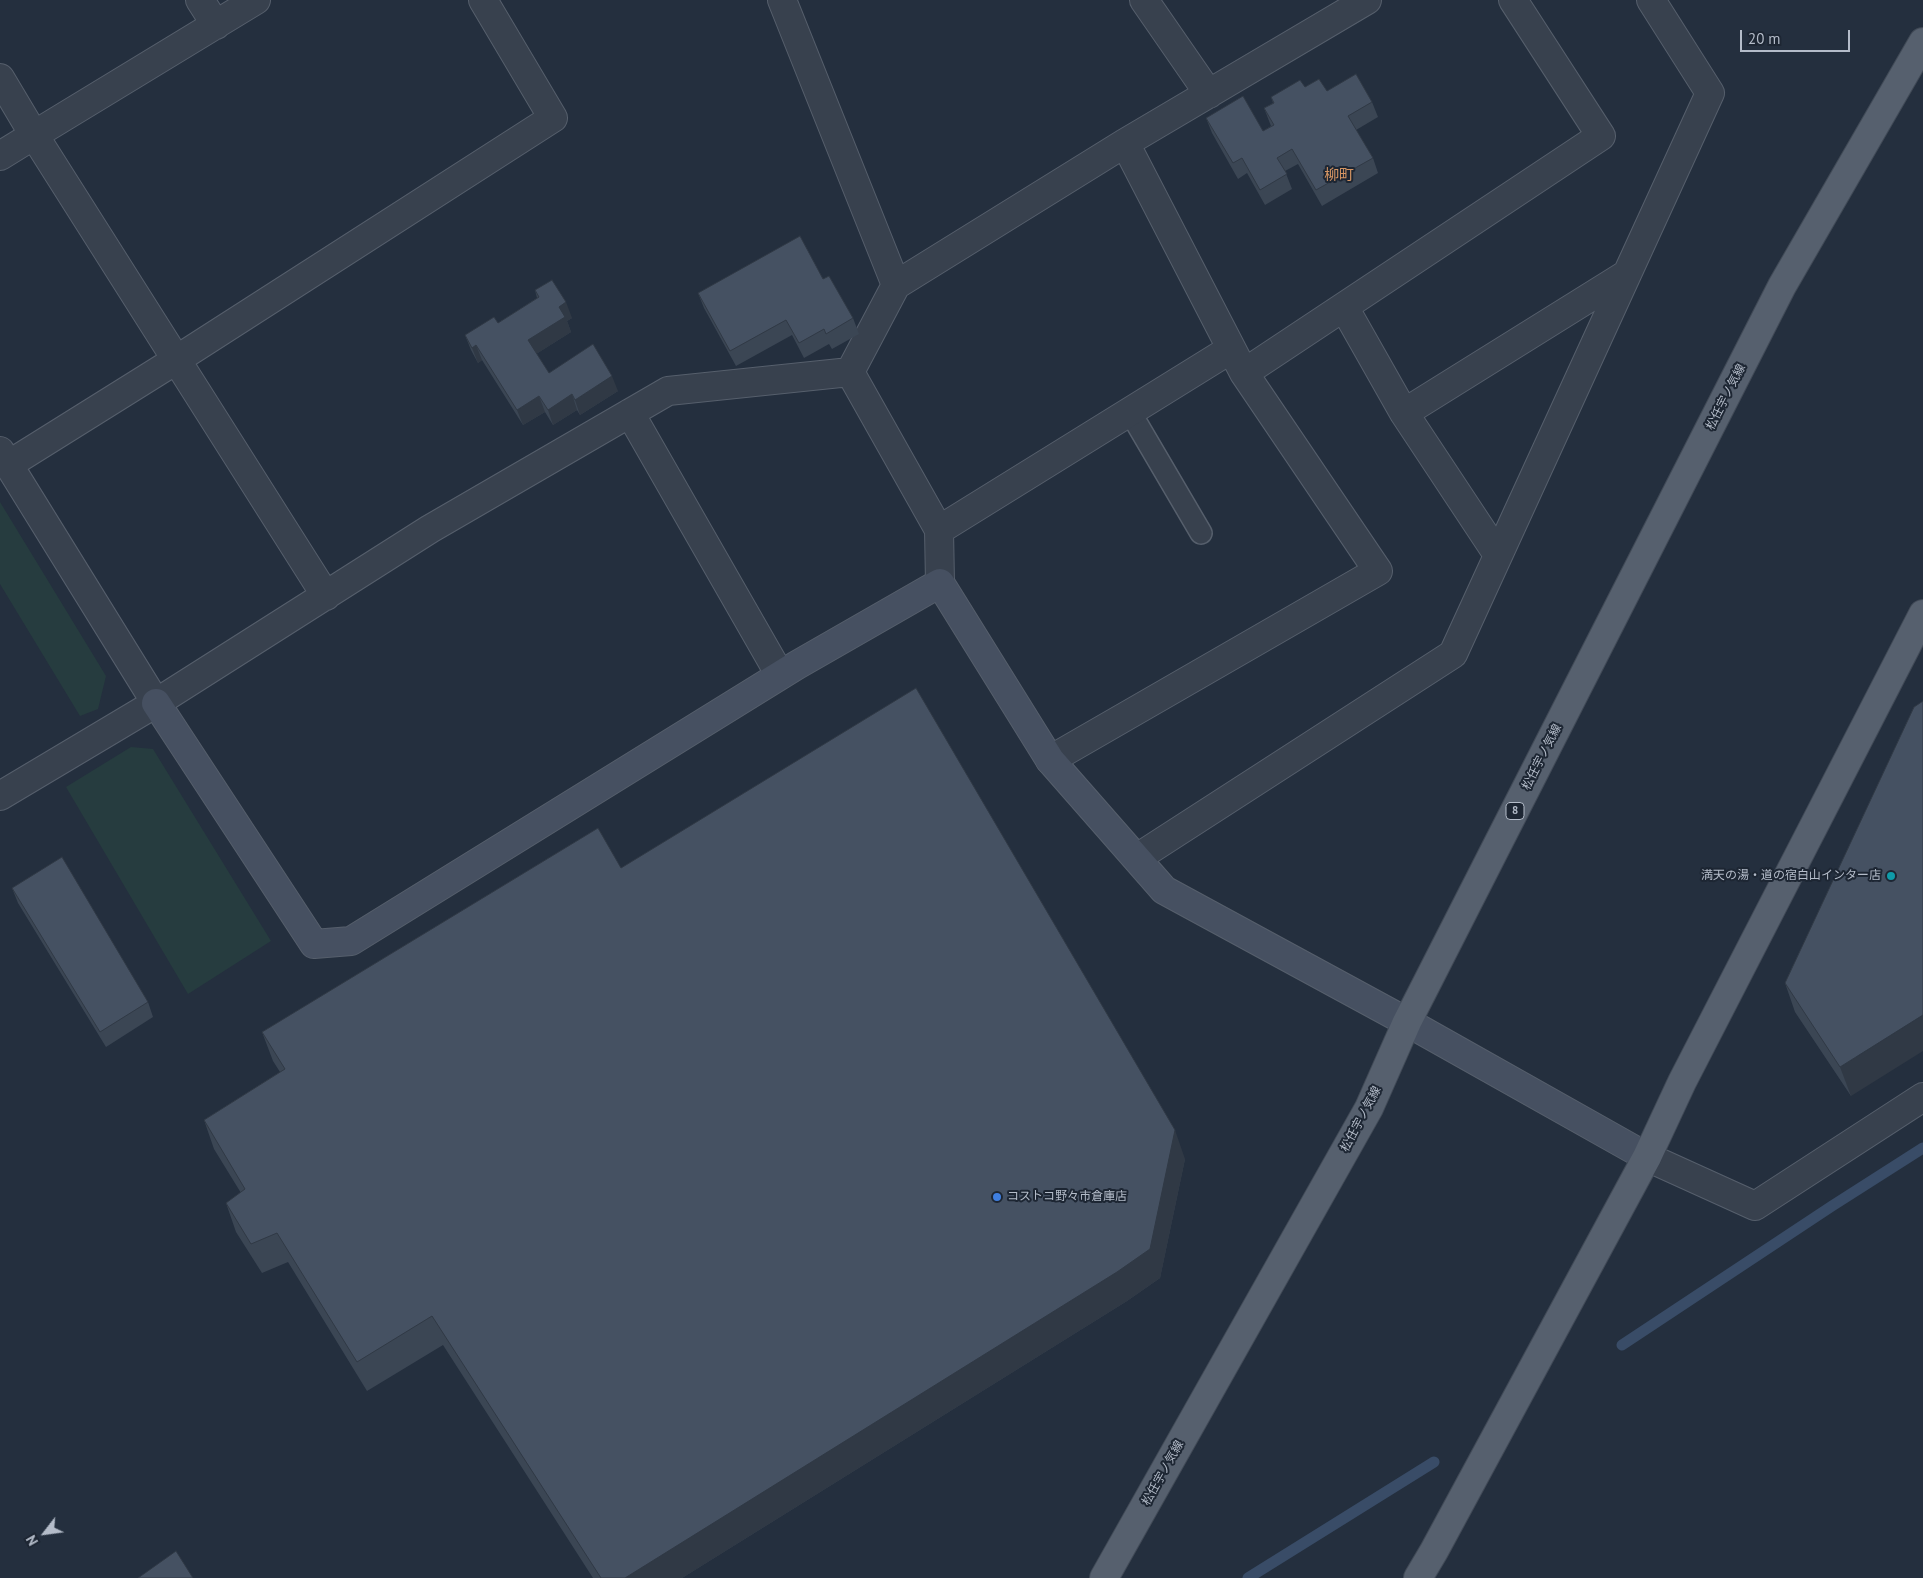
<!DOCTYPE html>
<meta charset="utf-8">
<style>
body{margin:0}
#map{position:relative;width:1923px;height:1578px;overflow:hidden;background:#242f3e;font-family:"PT Sans",sans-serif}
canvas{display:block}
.north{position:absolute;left:20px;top:1508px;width:50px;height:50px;-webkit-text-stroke:4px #1d2633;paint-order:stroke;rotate:240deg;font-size:14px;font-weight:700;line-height:20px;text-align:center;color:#b4bcc9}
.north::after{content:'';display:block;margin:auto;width:18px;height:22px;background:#b4bcc9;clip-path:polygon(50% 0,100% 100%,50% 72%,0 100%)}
.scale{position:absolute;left:1740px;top:30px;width:110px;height:22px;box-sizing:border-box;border:2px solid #b4bcc9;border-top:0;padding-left:6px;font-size:15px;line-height:18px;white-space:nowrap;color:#b4bcc9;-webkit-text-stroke:4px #1d2633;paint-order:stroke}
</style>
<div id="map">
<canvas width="1923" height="1578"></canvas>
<div class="north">N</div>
<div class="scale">20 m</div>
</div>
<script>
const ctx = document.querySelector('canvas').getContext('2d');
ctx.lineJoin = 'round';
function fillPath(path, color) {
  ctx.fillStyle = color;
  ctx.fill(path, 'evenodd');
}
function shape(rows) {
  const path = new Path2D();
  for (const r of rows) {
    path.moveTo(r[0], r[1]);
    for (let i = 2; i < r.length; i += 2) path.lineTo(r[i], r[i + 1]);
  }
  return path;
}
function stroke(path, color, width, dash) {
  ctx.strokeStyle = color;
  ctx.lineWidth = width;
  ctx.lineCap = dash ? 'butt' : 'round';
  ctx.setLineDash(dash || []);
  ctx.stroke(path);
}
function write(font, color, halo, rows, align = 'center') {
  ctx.font = font + ' "PT Sans","Noto Sans JP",sans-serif';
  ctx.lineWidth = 4;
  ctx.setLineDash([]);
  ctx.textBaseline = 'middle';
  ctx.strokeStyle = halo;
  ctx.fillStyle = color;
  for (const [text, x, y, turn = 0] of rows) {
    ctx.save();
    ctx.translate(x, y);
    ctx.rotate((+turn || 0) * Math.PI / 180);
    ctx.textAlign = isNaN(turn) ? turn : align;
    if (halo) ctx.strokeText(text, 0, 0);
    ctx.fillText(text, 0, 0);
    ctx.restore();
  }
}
fillPath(shape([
 [0,502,106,676,98,709,80,716,0,584],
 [131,747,153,749,271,941,188,994,66,787]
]), '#263c3f');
stroke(shape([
 [1622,1345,1832,1206,1923,1148],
 [1248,1578,1434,1462]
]), '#394c67', 11);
const lane = shape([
 [1130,412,1201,533]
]);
const street = shape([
 [200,0,216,25],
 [256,0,34,135,326,596],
 [782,0,896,285],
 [1144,0,1209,94],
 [0,78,34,135,0,156],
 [1344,307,1404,413,1498,555],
 [850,372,939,530,940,583],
 [1244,373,1601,136,1513,0],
 [630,413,780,675],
 [1404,413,1627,274],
 [0,451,156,703],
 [8,465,176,360,553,118,483,0],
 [939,530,1231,349],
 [1050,760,1378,571,1244,373,1125,143],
 [0,796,156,703,430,529,668,391,850,372,896,285,1125,143,1367,0],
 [1137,858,1453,654,1710,93,1651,0],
 [1647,1157,1755,1206,1923,1097]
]);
const secondary = shape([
 [156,703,314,944,351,941,797,665,940,583,1050,760,1164,890,1407,1022,1647,1157]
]);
const primary = shape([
 [1104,1578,1369,1108,1407,1022,1782,286,1923,42],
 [1418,1578,1434,1551,1647,1157,1682,1082,1923,614]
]);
stroke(lane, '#565f6c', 24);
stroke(street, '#565f6c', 30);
stroke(secondary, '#565f6c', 30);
stroke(primary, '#414a57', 30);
stroke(lane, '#38414e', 21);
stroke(street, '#38414e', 28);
stroke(secondary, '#465061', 28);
stroke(primary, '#56606e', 28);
fillPath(shape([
 [1305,87,1327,91,1372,102,1378,117,1356,130,1373,158,1378,173,1322,206,1298,164,1285,171,1292,189,1265,205,1247,173,1238,179,1212,133,1206,118,1263,131,1271,126,1264,108,1273,103,1271,97],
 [823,279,853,318,859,334,832,349,829,344,804,358,792,335,736,366,704,308,698,293],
 [535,290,572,318,567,321,571,332,536,354,549,373,618,391,580,415,577,410,553,425,545,412,523,425,482,360,478,363,471,350,465,335,498,323,537,298],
 [1914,707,1851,1096,1795,1012,1785,983],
 [621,868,1185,1159,1160,1278,1127,1301,682,1578,593,1578,443,1345,367,1391,288,1262,262,1273,236,1232,226,1203,241,1193,214,1149,204,1120,280,1072,273,1061,262,1032],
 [12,888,148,1002,153,1017,106,1047,18,903]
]), '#3b4654');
fillPath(shape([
 [566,302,572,318,567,321,571,332,533,356,528,340,559,307],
 [476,345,482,360,478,363,472,348],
 [612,376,618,391,580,415,575,400],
 [572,394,577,410,553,425,548,410],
 [539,396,545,412,523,425,517,410],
 [1923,1015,1923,1051,1851,1096,1840,1067],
 [1175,1130,1185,1159,1160,1278,1127,1301,682,1578,625,1578]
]), '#303945');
const building = shape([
 [1356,74,1372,102,1348,116,1373,158,1316,190,1292,149,1277,158,1287,174,1260,190,1242,158,1233,163,1206,118,1243,96,1263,131,1274,125,1264,108,1274,103,1271,97,1300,80,1305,87,1319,79,1327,91,1356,74],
 [800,236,823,279,829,276,853,318,826,334,824,329,799,343,786,320,730,351,698,293,800,236],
 [552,280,566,302,559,307,565,317,528,340,549,373,593,344,612,376,575,400,572,394,548,410,539,396,517,410,476,345,472,348,465,335,494,317,498,323,539,297,535,290,552,280],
 [916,688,1175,1130,1150,1249,1117,1272,625,1578,601,1578,432,1316,357,1362,277,1233,251,1244,226,1203,245,1189,204,1120,285,1069,262,1032,598,828,621,868,916,688],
 [1923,701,1923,1015,1840,1067,1785,983,1914,707,1923,701],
 [62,857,148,1002,100,1032,12,888,62,857],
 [176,1551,193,1578,138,1578,176,1551]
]);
fillPath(building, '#455162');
stroke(building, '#303945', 1);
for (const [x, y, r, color] of [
 [1891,876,5,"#0f9aa8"],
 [997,1197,5,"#3f7fe0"]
]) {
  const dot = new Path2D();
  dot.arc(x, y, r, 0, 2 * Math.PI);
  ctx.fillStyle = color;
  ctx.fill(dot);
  stroke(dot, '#1d2633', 2);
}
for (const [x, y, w] of [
 [1515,811,18]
]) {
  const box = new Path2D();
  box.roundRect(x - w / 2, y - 8.5, w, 17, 4);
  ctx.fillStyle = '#1d2633';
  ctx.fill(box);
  stroke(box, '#b4bcc9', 1);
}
write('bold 11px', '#b4bcc9', null, [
 ["8",1515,811]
]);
write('12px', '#b4bcc9', '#1d2633', [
 ["松任宇ノ気線",1726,397,-63],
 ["松任宇ノ気線",1542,757,-63],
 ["松任宇ノ気線",1361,1119,-62],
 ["松任宇ノ気線",1163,1473,-61]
]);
write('12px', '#b4bcc9', '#1d2633', [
 ["満天の湯・道の宿白山インター店",1881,876],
 ["コストコ野々市倉庫店",1007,1197,"left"]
], 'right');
write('15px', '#d59563', '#1d2633', [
 ["柳町",1339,176]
]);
</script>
